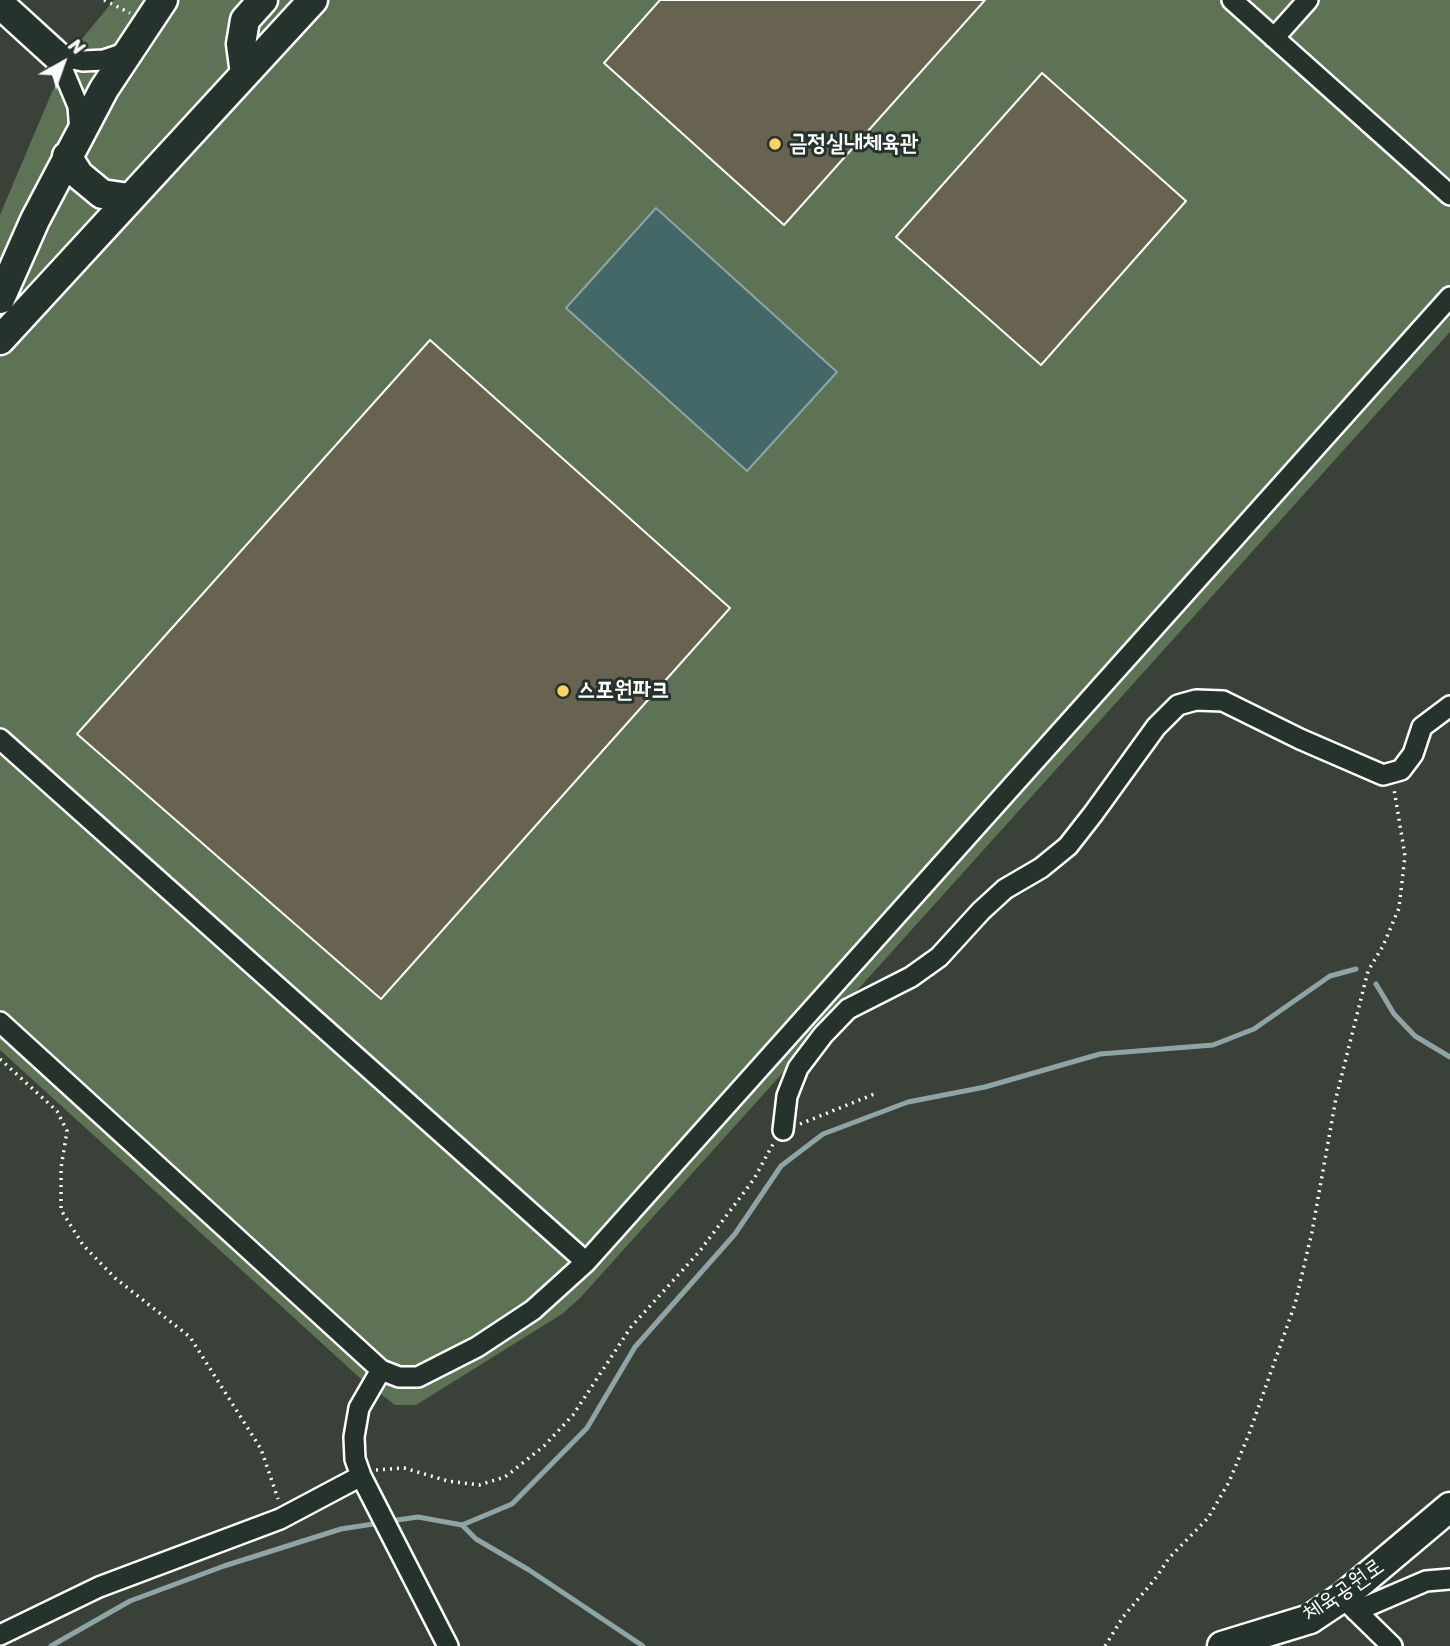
<!DOCTYPE html>
<meta charset="utf-8">
<style>
body{margin:0}
#map{position:relative;width:1450px;height:1646px;overflow:hidden;background:#3a4138;font-family:Sriracha,sans-serif}
canvas{display:block}
.north{position:absolute;left:28px;top:28px;width:70px;height:70px;-webkit-text-stroke:5px #26332d;paint-order:stroke;rotate:40deg;font-size:19px;font-weight:700;line-height:28px;text-align:center;color:#fff}
.north::after{content:'';display:block;margin:auto;width:24px;height:32px;background:#fff;clip-path:polygon(50% 0,100% 100%,50% 72%,0 100%)}
</style>
<div id="map">
<canvas width="1450" height="1646"></canvas>
<div class="north">N</div>
</div>
<script>
const ctx = document.querySelector('canvas').getContext('2d');
ctx.lineJoin = 'round';
function fillPath(path, color) {
  ctx.fillStyle = color;
  ctx.fill(path, 'evenodd');
}
function shape(rows) {
  const path = new Path2D();
  for (const r of rows) {
    path.moveTo(r[0], r[1]);
    for (let i = 2; i < r.length; i += 2) path.lineTo(r[i], r[i + 1]);
  }
  return path;
}
function stroke(path, color, width, dash) {
  ctx.strokeStyle = color;
  ctx.lineWidth = width;
  ctx.lineCap = dash ? 'butt' : 'round';
  ctx.setLineDash(dash || []);
  ctx.stroke(path);
}
function write(font, color, halo, rows, align = 'center') {
  ctx.font = font + ' Sriracha,"Poor Story",sans-serif';
  ctx.lineWidth = 6;
  ctx.setLineDash([]);
  ctx.textBaseline = 'middle';
  ctx.strokeStyle = halo;
  ctx.fillStyle = color;
  for (const [text, x, y, turn = 0] of rows) {
    ctx.save();
    ctx.translate(x, y);
    ctx.rotate((+turn || 0) * Math.PI / 180);
    ctx.textAlign = isNaN(turn) ? turn : align;
    if (halo) ctx.strokeText(text, 0, 0);
    ctx.fillText(text, 0, 0);
    ctx.restore();
  }
}
fillPath(shape([
 [114,0,1450,0,1450,332,580,1298,562,1314,416,1405,395,1405,360,1378,0,1050,0,215,52,92,81,40]
]), '#5e7356');
const water = shape([
 [656,208,837,372,747,471,566,308,656,208]
]);
fillPath(water, '#446868');
stroke(water, '#8fa4a4', 2);
stroke(shape([
 [1376,984,1394,1014,1415,1036,1450,1057],
 [390,1521,418,1517,462,1525,512,1504,587,1428,635,1347,735,1234,781,1166,823,1134,908,1102,985,1087,1100,1054,1213,1045,1254,1029,1330,976,1356,969],
 [462,1525,476,1539,529,1570,643,1646],
 [51,1646,130,1601,224,1566,341,1529,380,1523]
]), '#8fa4a4', 5);
const building = shape([
 [660,0,985,0,784,225,604,63,660,0],
 [1042,73,1186,201,1041,365,896,237,1042,73],
 [430,340,730,608,381,999,77,734,430,340]
]);
fillPath(building, '#676350');
stroke(building, '#fff', 2);
const street = shape([
 [1232,0,1450,195],
 [1274,38,1308,0],
 [80,132,78,106,57,56,83,61,104,60,125,53],
 [0,739,586,1262],
 [0,1022,381,1370,399,1377,418,1377,477,1347,533,1310,586,1262,1450,297],
 [783,1130,787,1096,798,1068,823,1035,848,1009,911,977,939,957,981,911,1005,889,1041,868,1068,846,1093,814,1156,727,1178,705,1196,700,1223,701,1300,739,1383,775,1401,770,1413,754,1422,727,1450,706],
 [381,1370,359,1408,354,1437,355,1459,361,1476,448,1646],
 [1348,1603,1392,1646],
 [1356,1611,1426,1581,1450,1579],
 [0,1635,99,1587,280,1519,361,1476]
]);
const secondary = shape([
 [245,74,241,44,245,20,263,0],
 [67,156,79,175,102,194,129,198],
 [0,299,35,220,104,89,163,0],
 [0,340,313,0],
 [1222,1646,1310,1619,1343,1597,1450,1507]
]);
stroke(street, '#fff', 24);
stroke(secondary, '#fff', 33);
stroke(shape([
 [104,0,130,13],
 [0,1059,57,1111,67,1131,61,1168,61,1210,83,1245,115,1278,190,1337,261,1449,278,1499],
 [800,1124,877,1093],
 [376,1470,404,1468,448,1481,479,1485,505,1477,544,1446,573,1415,631,1327,699,1252,754,1179,773,1144],
 [1105,1646,1123,1617,1155,1579,1169,1558,1208,1518,1229,1482,1249,1434,1295,1304,1312,1232,1336,1098,1368,971,1383,946,1399,908,1405,856,1394,789]
]), '#fff', 3.5, [2, 5]);
stroke(street, '#26332d', 19);
stroke(secondary, '#26332d', 28);
const secondaryBridge = shape([
 [0,4,57,56]
]);
stroke(secondaryBridge, '#fff', 33, []);
stroke(secondaryBridge, '#26332d', 28);
for (const [x, y, r, color] of [
 [775,144,7,"#ffd166"],
 [563,691,7,"#ffd166"]
]) {
  const dot = new Path2D();
  dot.arc(x, y, r, 0, 2 * Math.PI);
  ctx.fillStyle = color;
  ctx.fill(dot);
  stroke(dot, '#26332d', 2.5);
}
write('bold 23px', '#fff', '#26332d', [
 ["금정실내체육관",789,144],
 ["스포원파크",577,691]
], 'left');
write('23px', '#fff', '#26332d', [
 ["체육공원로",1344,1591,-35]
]);
</script>
